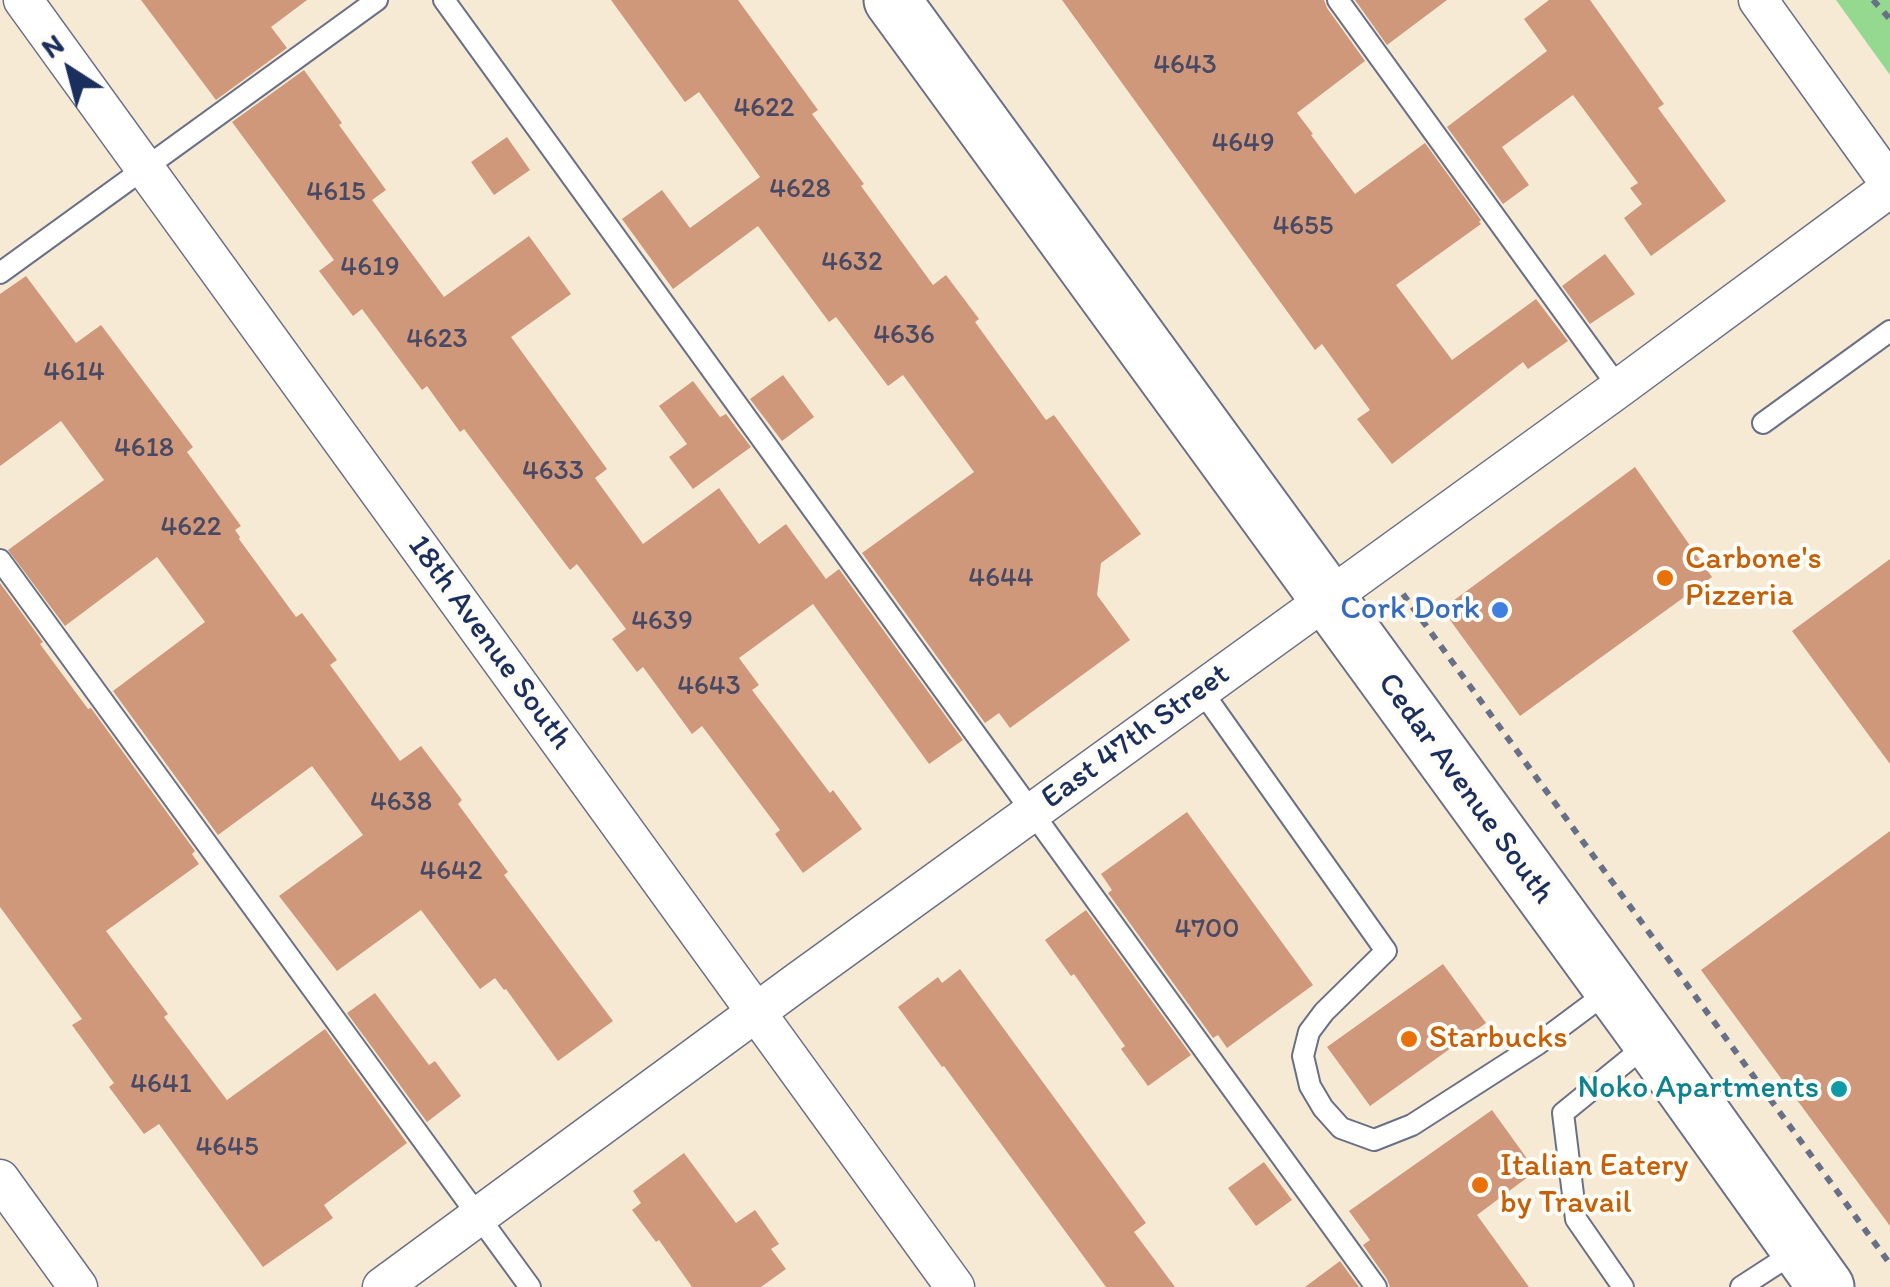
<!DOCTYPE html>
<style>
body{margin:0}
#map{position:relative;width:1890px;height:1287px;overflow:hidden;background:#f6ead5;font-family:Itim,sans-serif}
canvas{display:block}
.north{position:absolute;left:20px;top:20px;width:100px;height:100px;-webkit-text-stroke:8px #fdfcf7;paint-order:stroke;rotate:324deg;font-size:28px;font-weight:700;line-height:40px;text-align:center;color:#1b2f5e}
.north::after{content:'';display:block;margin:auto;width:35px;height:45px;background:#1b2f5e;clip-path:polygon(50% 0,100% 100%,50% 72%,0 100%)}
</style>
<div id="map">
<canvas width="1890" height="1287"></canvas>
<div class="north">N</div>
</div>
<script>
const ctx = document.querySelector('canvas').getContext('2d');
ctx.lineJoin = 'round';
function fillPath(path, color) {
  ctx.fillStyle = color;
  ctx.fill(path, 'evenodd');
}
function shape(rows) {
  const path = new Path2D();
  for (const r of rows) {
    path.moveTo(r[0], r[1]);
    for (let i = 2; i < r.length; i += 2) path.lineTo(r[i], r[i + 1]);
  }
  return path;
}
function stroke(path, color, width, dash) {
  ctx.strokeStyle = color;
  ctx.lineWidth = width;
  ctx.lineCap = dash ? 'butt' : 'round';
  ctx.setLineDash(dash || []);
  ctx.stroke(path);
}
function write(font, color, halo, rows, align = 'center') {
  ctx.font = font + ' Itim,sans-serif';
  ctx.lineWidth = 8;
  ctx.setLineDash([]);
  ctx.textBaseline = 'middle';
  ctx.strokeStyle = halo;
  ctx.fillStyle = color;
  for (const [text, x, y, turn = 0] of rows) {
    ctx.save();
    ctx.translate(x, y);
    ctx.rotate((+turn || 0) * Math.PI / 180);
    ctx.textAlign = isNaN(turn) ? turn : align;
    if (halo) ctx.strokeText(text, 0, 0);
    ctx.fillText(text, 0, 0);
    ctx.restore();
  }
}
fillPath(shape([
 [1836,0,1890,0,1890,75]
]), '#95d991');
fillPath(shape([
 [141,0,307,0,271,27,287,48,216,100],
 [611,0,738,0,818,110,812,114,864,184,861,186,933,285,946,275,979,319,975,322,1046,420,1054,415,1141,534,1101,563,1097,595,1130,640,1010,728,999,713,985,723,862,553,974,472,903,375,888,386,836,317,829,322,758,226,673,289,622,219,662,190,690,228,760,177,699,92,685,102],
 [1062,0,1324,0,1327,8,1365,61,1297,113,1313,134,1311,135,1355,194,1425,143,1481,220,1479,222,1481,224,1396,285,1452,360,1536,299,1568,341,1528,369,1523,362,1392,464,1357,419,1370,410,1322,344,1315,350],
 [1355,0,1447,0,1387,45],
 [1549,0,1590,0,1664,104,1658,108,1726,201,1651,256,1624,218,1642,204,1630,188,1638,183,1573,95,1502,147,1529,185,1503,204,1447,127,1547,51,1524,19],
 [304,70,342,123,339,125,386,190,372,200,444,297,529,236,571,294,511,337,607,469,595,478,643,544,719,488,759,544,786,524,826,579,839,569,963,740,929,764,813,604,739,658,759,685,752,690,830,793,833,790,862,829,803,873,775,834,780,830,702,726,692,734,643,667,637,672,612,639,626,629,577,564,570,570,464,429,460,432,427,386,422,390,362,309,353,316,319,271,334,260,232,122],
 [507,137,530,170,494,195,471,162],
 [1605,254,1635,294,1590,324,1562,286],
 [26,276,76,343,101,325,193,447,187,452,241,526,235,530,240,537,239,539,296,617,302,613,337,660,330,665,400,761,421,746,462,800,458,804,508,872,504,875,613,1021,558,1061,506,989,504,990,495,978,480,989,421,910,337,971,279,896,363,835,312,766,218,835,113,691,205,622,157,557,65,626,8,550,104,480,61,421,0,466,0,294],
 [783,375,814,417,782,441,750,399],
 [693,381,720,417,726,414,751,447,693,489,669,457,687,444,659,406],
 [1635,467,1712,577,1520,716,1442,609],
 [1890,559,1890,764,1792,631],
 [0,583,43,642,40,644,88,709,91,708,195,851,192,854,199,864,106,931,168,1014,164,1017,227,1100,325,1029,407,1143,324,1205,333,1218,263,1267,159,1124,144,1134,109,1087,114,1083,72,1025,82,1019,0,907],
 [1187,812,1313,985,1227,1048,1218,1035,1213,1038,1108,893,1112,890,1101,874],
 [1890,831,1890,1226,1701,970],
 [1086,910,1191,1055,1148,1086,1121,1049,1125,1046,1074,974,1071,976,1045,940],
 [1443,964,1486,1023,1370,1106,1327,1047],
 [960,969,1146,1223,1134,1232,1175,1287,1106,1287,944,1066,942,1067,898,1007,938,977,942,983],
 [375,993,429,1065,435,1061,461,1096,427,1122,347,1013],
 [1492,1110,1536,1171,1477,1215,1529,1287,1390,1287,1387,1279,1363,1245,1370,1240,1349,1211],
 [684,1153,736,1223,755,1210,779,1244,771,1249,786,1269,761,1287,692,1287,659,1240,656,1242,632,1210,641,1203,633,1191],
 [1264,1162,1292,1200,1256,1226,1228,1188],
 [1340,1261,1359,1287,1305,1287]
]), '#cf987a');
const lane = shape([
 [444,0,1376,1287],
 [1338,0,1619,388],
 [0,273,377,0],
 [1763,423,1890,331],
 [0,560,530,1287],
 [1201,690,1386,951,1324,1012,1309,1032,1303,1056,1310,1086,1323,1108,1341,1128,1374,1140,1412,1125,1538,1044,1609,991],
 [1623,1287,1576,1219,1563,1113,1649,1043],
 [1741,1287,1798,1250]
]);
const street = shape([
 [23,0,955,1287],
 [1758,0,1890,184],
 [0,1179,78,1287],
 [382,1287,796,983,1619,388,1890,188]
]);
const secondary = shape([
 [892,0,1651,1042,1826,1287]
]);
stroke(lane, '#687088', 24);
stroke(street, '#687088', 41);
stroke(secondary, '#687088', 59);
stroke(shape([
 [1873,0,1890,19],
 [1403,594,1890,1264]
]), '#687088', 6, [8, 8]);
stroke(lane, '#fff', 20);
stroke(street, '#fff', 38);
stroke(secondary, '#fff', 55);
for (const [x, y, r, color] of [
 [1665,578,10,"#e8710a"],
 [1500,610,10,"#3f7fe0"],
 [1409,1039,10,"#e8710a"],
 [1839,1089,10,"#0f9aa8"],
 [1480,1185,10,"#e8710a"]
]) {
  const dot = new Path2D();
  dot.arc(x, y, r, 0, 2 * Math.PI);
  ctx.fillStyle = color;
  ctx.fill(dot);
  stroke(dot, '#fdfcf7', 4);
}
write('28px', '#484965', null, [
 ["4643",1185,66],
 ["4622",764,109],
 ["4649",1243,144],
 ["4628",800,190],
 ["4615",336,193],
 ["4655",1303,227],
 ["4632",852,263],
 ["4619",370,268],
 ["4636",904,336],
 ["4623",437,340],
 ["4614",74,373],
 ["4618",144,449],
 ["4633",553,472],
 ["4622",191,528],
 ["4644",1001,579],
 ["4639",662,622],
 ["4643",709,687],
 ["4638",401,803],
 ["4642",451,872],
 ["4700",1207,930],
 ["4641",161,1085],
 ["4645",227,1148]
]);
write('32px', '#c56008', '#fdfcf7', [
 ["Carbone's",1685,560],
 ["Pizzeria",1685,597],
 ["Starbucks",1429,1039],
 ["Italian Eatery",1500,1167],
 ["by Travail",1500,1204]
], 'left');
write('32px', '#366cbe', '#fdfcf7', [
 ["Cork Dork",1480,610]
], 'right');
write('32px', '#1b2f5e', '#fdfcf7', [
 ["18th Avenue South",489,643,54],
 ["East 47th Street",1136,737,-36],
 ["Cedar Avenue South",1465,789,54]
]);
write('32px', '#0d838f', '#fdfcf7', [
 ["Noko Apartments",1819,1089]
], 'right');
</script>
